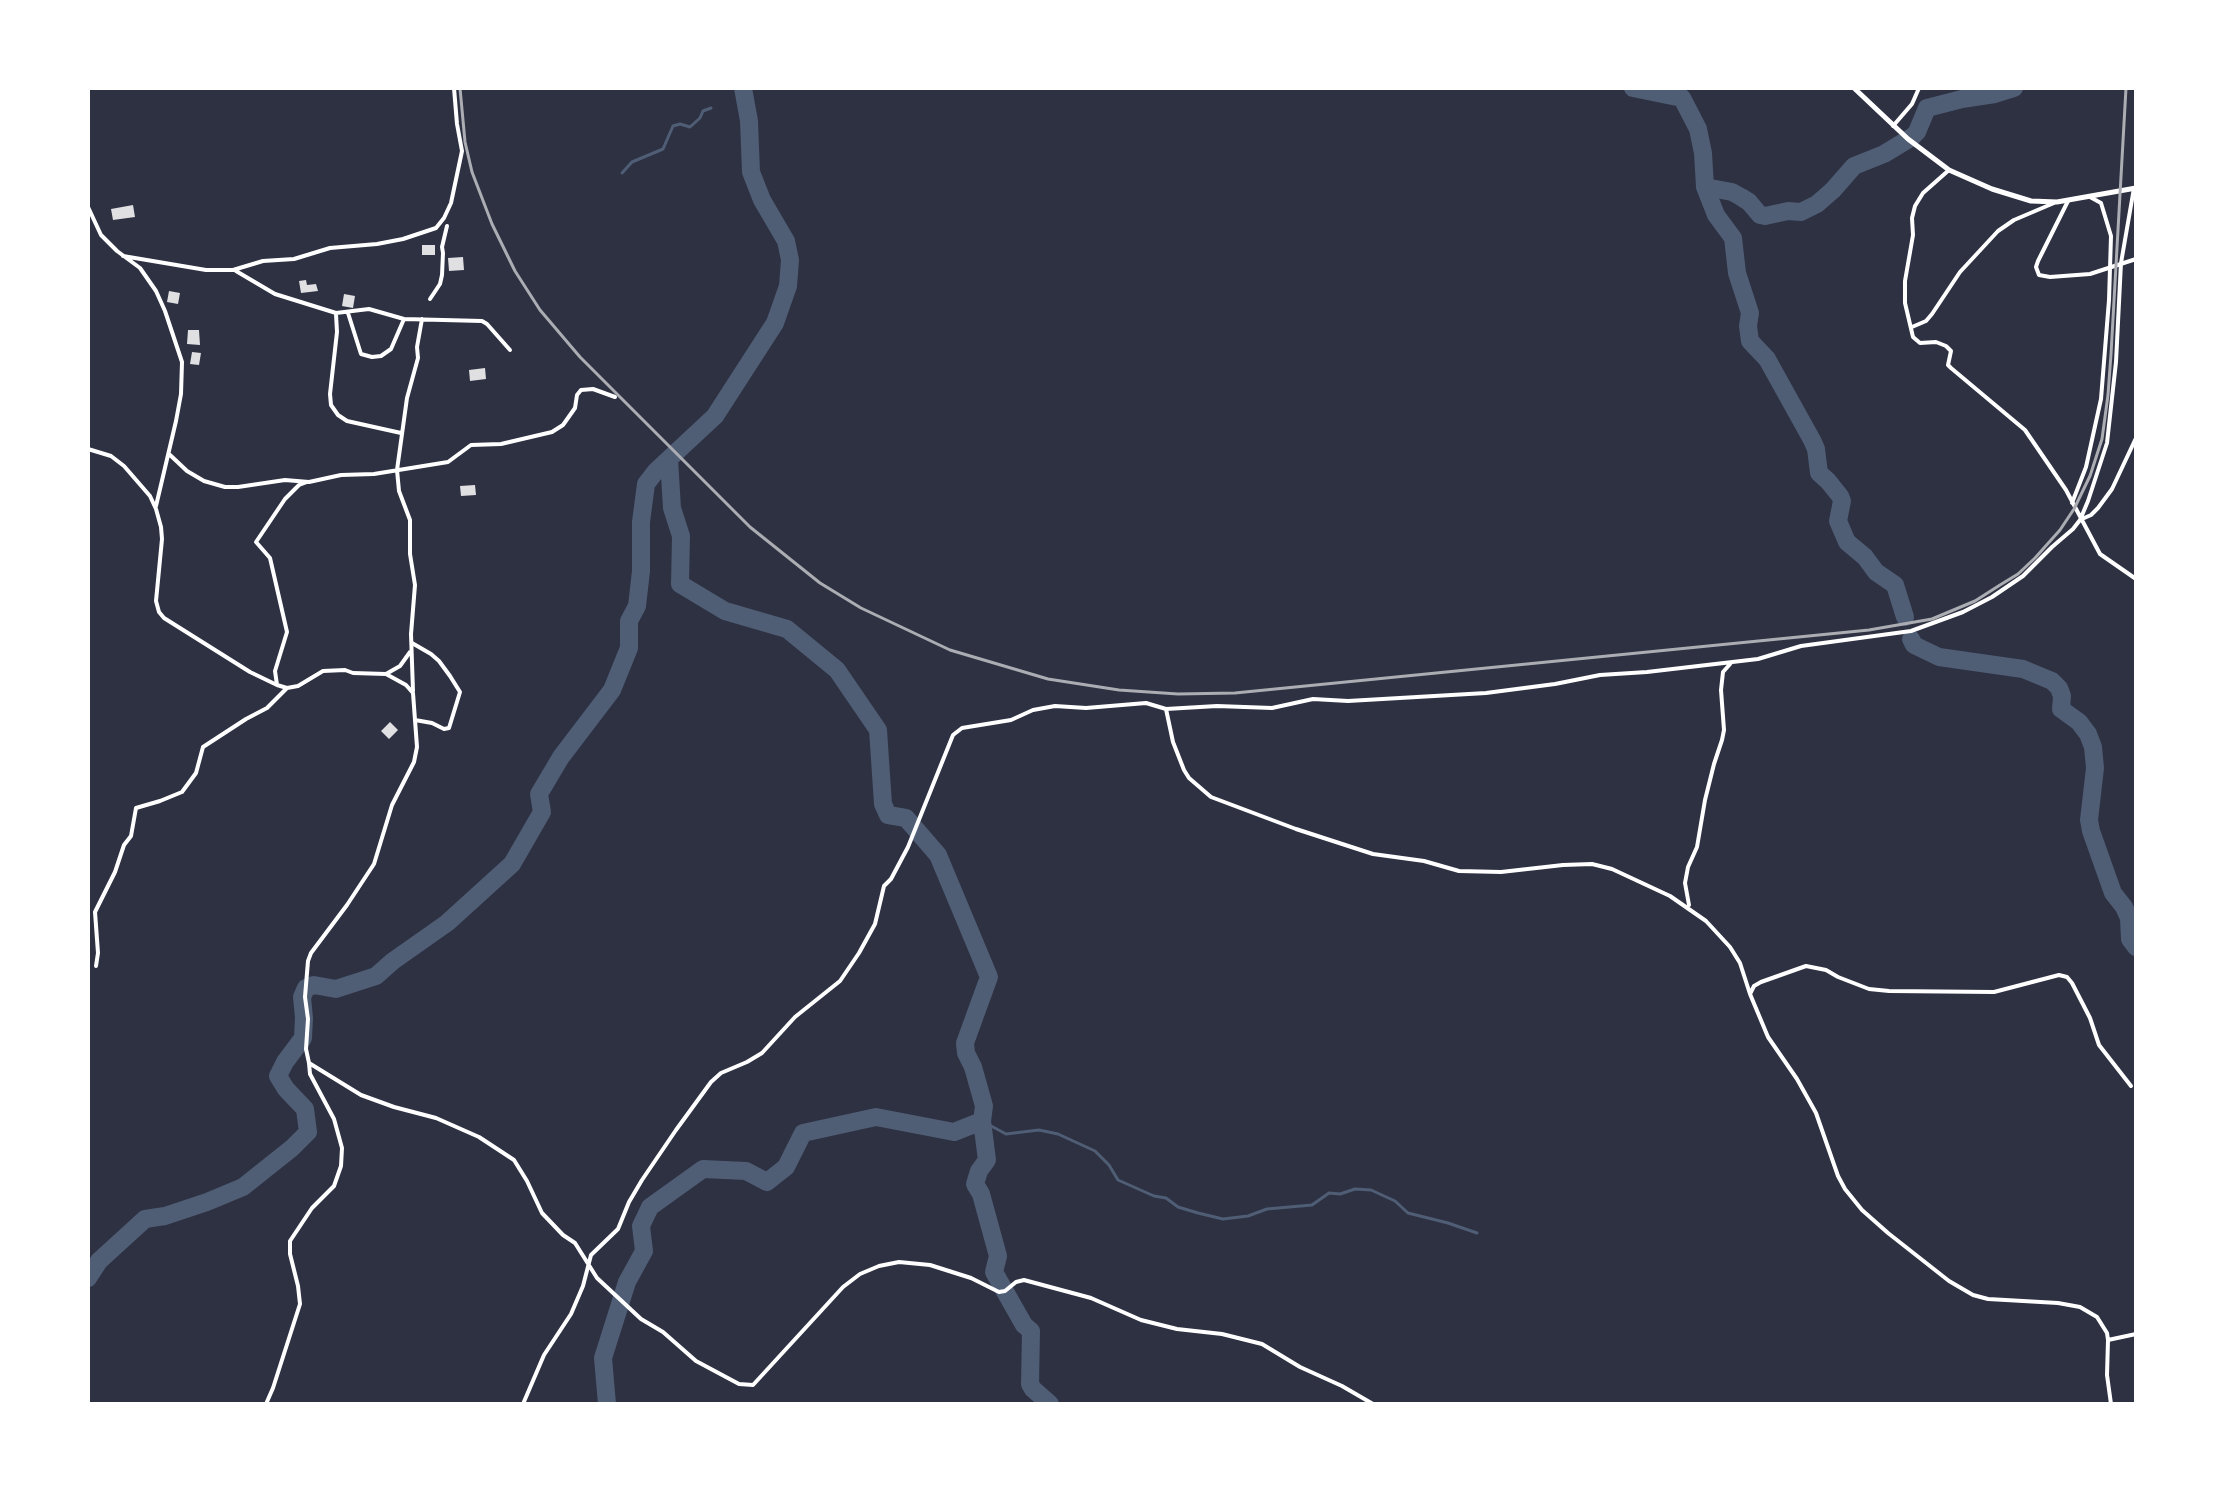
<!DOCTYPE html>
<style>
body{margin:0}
#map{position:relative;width:2224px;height:1492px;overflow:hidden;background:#2d3142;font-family:"Roboto Serif",serif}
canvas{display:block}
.frame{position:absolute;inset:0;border:90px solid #fff;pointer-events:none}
</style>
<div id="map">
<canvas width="2224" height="1492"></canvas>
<div class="frame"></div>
</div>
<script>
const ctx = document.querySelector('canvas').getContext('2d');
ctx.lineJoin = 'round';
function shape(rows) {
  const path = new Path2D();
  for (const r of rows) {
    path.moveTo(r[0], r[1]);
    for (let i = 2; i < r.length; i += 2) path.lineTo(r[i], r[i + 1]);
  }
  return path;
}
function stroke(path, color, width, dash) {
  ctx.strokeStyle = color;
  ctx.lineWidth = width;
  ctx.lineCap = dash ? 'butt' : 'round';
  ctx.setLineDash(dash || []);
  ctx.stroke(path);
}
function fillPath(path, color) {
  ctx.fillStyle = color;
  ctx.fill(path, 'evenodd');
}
stroke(shape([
 [622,173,632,162,663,149,673,126,680,124,690,127,700,118,703,111,711,108],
 [982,1121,1006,1134,1039,1130,1058,1134,1095,1151,1109,1165,1118,1180,1154,1196,1166,1198,1178,1207,1198,1213,1223,1219,1248,1216,1267,1209,1312,1205,1329,1193,1340,1194,1355,1189,1371,1190,1395,1201,1408,1213,1448,1223,1477,1233]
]), '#4f5d75', 3);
stroke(shape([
 [1633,88,1682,98,1698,129,1703,153,1705,187,1716,215,1733,238,1737,273,1750,313,1748,326,1750,341,1767,359,1812,440,1816,449,1819,473,1828,481,1840,496,1842,501,1838,521,1847,542,1865,557,1876,572,1895,585,1905,617],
 [1705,187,1732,192,1741,197,1749,202,1760,215,1765,216,1788,211,1801,212,1817,204,1833,190,1854,166,1884,154,1912,137,1917,132,1927,108,1962,99,1995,94,2014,88],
 [669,459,672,508,681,536,680,584,725,611,787,629,837,670,878,730,883,804,888,815,906,818,938,855,989,977,965,1043,966,1053,973,1067,984,1106,982,1121,987,1160,979,1171,975,1184,981,1194,998,1256,994,1272,1024,1325,1031,1331,1030,1384,1033,1389,1050,1404],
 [1911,639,1914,645,1939,657,2023,669,2052,681,2059,688,2062,696,2061,709,2079,722,2088,734,2093,747,2095,768,2089,820,2091,831,2113,893,2124,907,2129,918,2130,939,2136,947],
 [88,1278,99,1261,145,1219,165,1216,207,1202,243,1187,292,1148,308,1132,305,1109,286,1089,278,1076,285,1062,303,1038,304,1018,302,997,306,988,314,985,336,989,376,976,393,961,447,923,512,864,542,812,539,794,561,757,612,690,629,648,629,621,637,606,641,571,641,522,646,484,656,471,715,416,775,323,788,286,790,260,786,241,762,200,751,172,749,121,743,88],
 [607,1404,603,1358,627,1282,644,1251,641,1226,650,1207,703,1169,746,1171,767,1182,786,1167,803,1133,876,1117,954,1132,982,1121]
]), '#4f5d75', 18);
fillPath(shape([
 [133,205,135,217,113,220,111,209],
 [422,245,435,245,435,255,422,255],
 [463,257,464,270,449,271,448,258],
 [306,280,307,285,316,284,318,291,301,293,299,281],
 [169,291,180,293,178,304,167,302],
 [344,294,355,296,353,308,342,306],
 [188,330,199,330,200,345,187,344],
 [192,352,201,353,199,365,190,364],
 [485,368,486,379,470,381,469,370],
 [475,485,476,495,461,496,460,486],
 [390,722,398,730,389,739,381,731]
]), '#e0e0e3');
stroke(shape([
 [1893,126,1912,104,1919,88],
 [1949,170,1923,193,1915,206,1912,218,1913,235,1905,281,1905,303,1913,337,1920,343,1936,342,1946,346,1951,351,1948,365,1951,368,2025,430,2066,490,2100,554,2136,579],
 [2068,201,2038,261,2036,267,2039,275,2050,277,2090,274,2136,259],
 [88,207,101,235,117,251,140,268,156,291,165,311,182,362,181,394,176,421,156,506],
 [123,256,206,270,233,270,263,261,294,259,330,248,377,244,403,239,436,228,444,218,451,203,462,151,457,124,454,88],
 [236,271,275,294,336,313,369,309,404,319,482,321,487,324,510,350],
 [430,299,440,284,442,275,443,253,442,247,447,226],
 [348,313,361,354,372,357,381,356,391,349,404,319],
 [336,314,337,332,330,394,331,405,338,415,347,421,401,433],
 [1912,327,1926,321,1932,314,1960,272,1998,231,2014,220,2054,203],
 [88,449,111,456,124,466,150,496,156,509,161,527,162,539,156,601,159,612,164,618,250,672,277,685,287,688,298,686,323,671,345,670,353,673,386,674,406,685,413,693,417,747,414,762,392,805,374,864,347,905,311,953,308,961,305,997,308,1019,306,1049,309,1063,361,1095,394,1107,436,1118,479,1137,514,1160,527,1181,542,1213,563,1235,575,1243,597,1278,641,1319,663,1332,696,1361,739,1384,753,1385,843,1287,860,1274,879,1266,899,1262,930,1265,971,1278,999,1292,1005,1291,1016,1282,1024,1280,1091,1298,1141,1320,1177,1329,1222,1334,1262,1344,1300,1367,1342,1386,1373,1404],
 [169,454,187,471,204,481,225,487,238,487,285,480,309,482,341,475,374,474,448,462,471,445,501,444,552,432,563,425,575,408,577,395,581,390,593,389,615,397],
 [2072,503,2086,467,2101,399,2109,300,2111,236,2101,203,2090,197],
 [2082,519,2091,515,2098,508,2112,489,2136,438],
 [412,643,431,654,439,661,450,676,460,692,449,728,444,729,432,723,415,720],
 [386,674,400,666,410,652],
 [277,685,275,671,287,632,270,558,256,542,285,499,299,485,307,482],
 [413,691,411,634,415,585,410,554,410,520,399,491,397,470,407,398,418,358,417,347,422,319],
 [1166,709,1173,742,1184,770,1189,778,1211,797,1296,829,1373,854,1424,861,1459,871,1501,872,1563,865,1592,864,1612,869,1670,896,1706,921,1730,947,1740,963,1750,994],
 [1689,905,1685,883,1688,867,1697,847,1705,800,1714,764,1722,740,1724,730,1721,690,1723,672,1731,663],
 [96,966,98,953,95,912,115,872,124,845,131,836,136,808,160,801,182,792,196,773,203,747,246,719,267,708,287,688],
 [2108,1340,2136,1334],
 [266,1404,273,1388,300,1304,298,1286,290,1254,290,1241,312,1208,334,1186,341,1166,342,1148,334,1119,310,1074,309,1063],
 [523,1404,544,1355,571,1314,583,1286,591,1255,618,1229,629,1202,642,1180,676,1130,711,1082,721,1073,747,1062,762,1053,795,1017,840,981,859,953,875,924,884,886,891,879,908,847,953,735,962,728,1011,720,1033,710,1055,706,1086,708,1146,703,1166,709,1217,706,1272,708,1313,699,1348,701,1486,693,1555,684,1600,675,1647,672,1758,659,1801,646,1911,631,1963,612,1992,597,2023,576,2052,547,2073,529,2080,520,2088,501,2107,443,2116,362,2121,263,2134,188],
 [2111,1404,2107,1375,2108,1340,2107,1333,2097,1317,2080,1307,2058,1303,1988,1299,1973,1295,1949,1281,1888,1233,1862,1210,1845,1189,1838,1176,1816,1113,1797,1079,1768,1037,1750,994,1754,986,1761,982,1806,966,1826,970,1838,977,1869,989,1889,991,1994,992,2059,975,2067,977,2072,983,2090,1018,2099,1045,2131,1086]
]), '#fff', 4);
stroke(shape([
 [1854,88,1908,139,1949,170,1992,189,2031,201,2057,202,2136,188]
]), '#fff', 5);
stroke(shape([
 [460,88,465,142,472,172,492,224,515,271,540,310,580,357,750,527,820,583,861,608,950,650,1048,679,1119,690,1178,694,1235,693,1869,630,1932,619,1975,601,2000,585,2018,574,2035,558,2060,530,2074,509,2090,476,2102,439,2108,395,2111,354,2126,88]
]), '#abadb3', 3);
</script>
